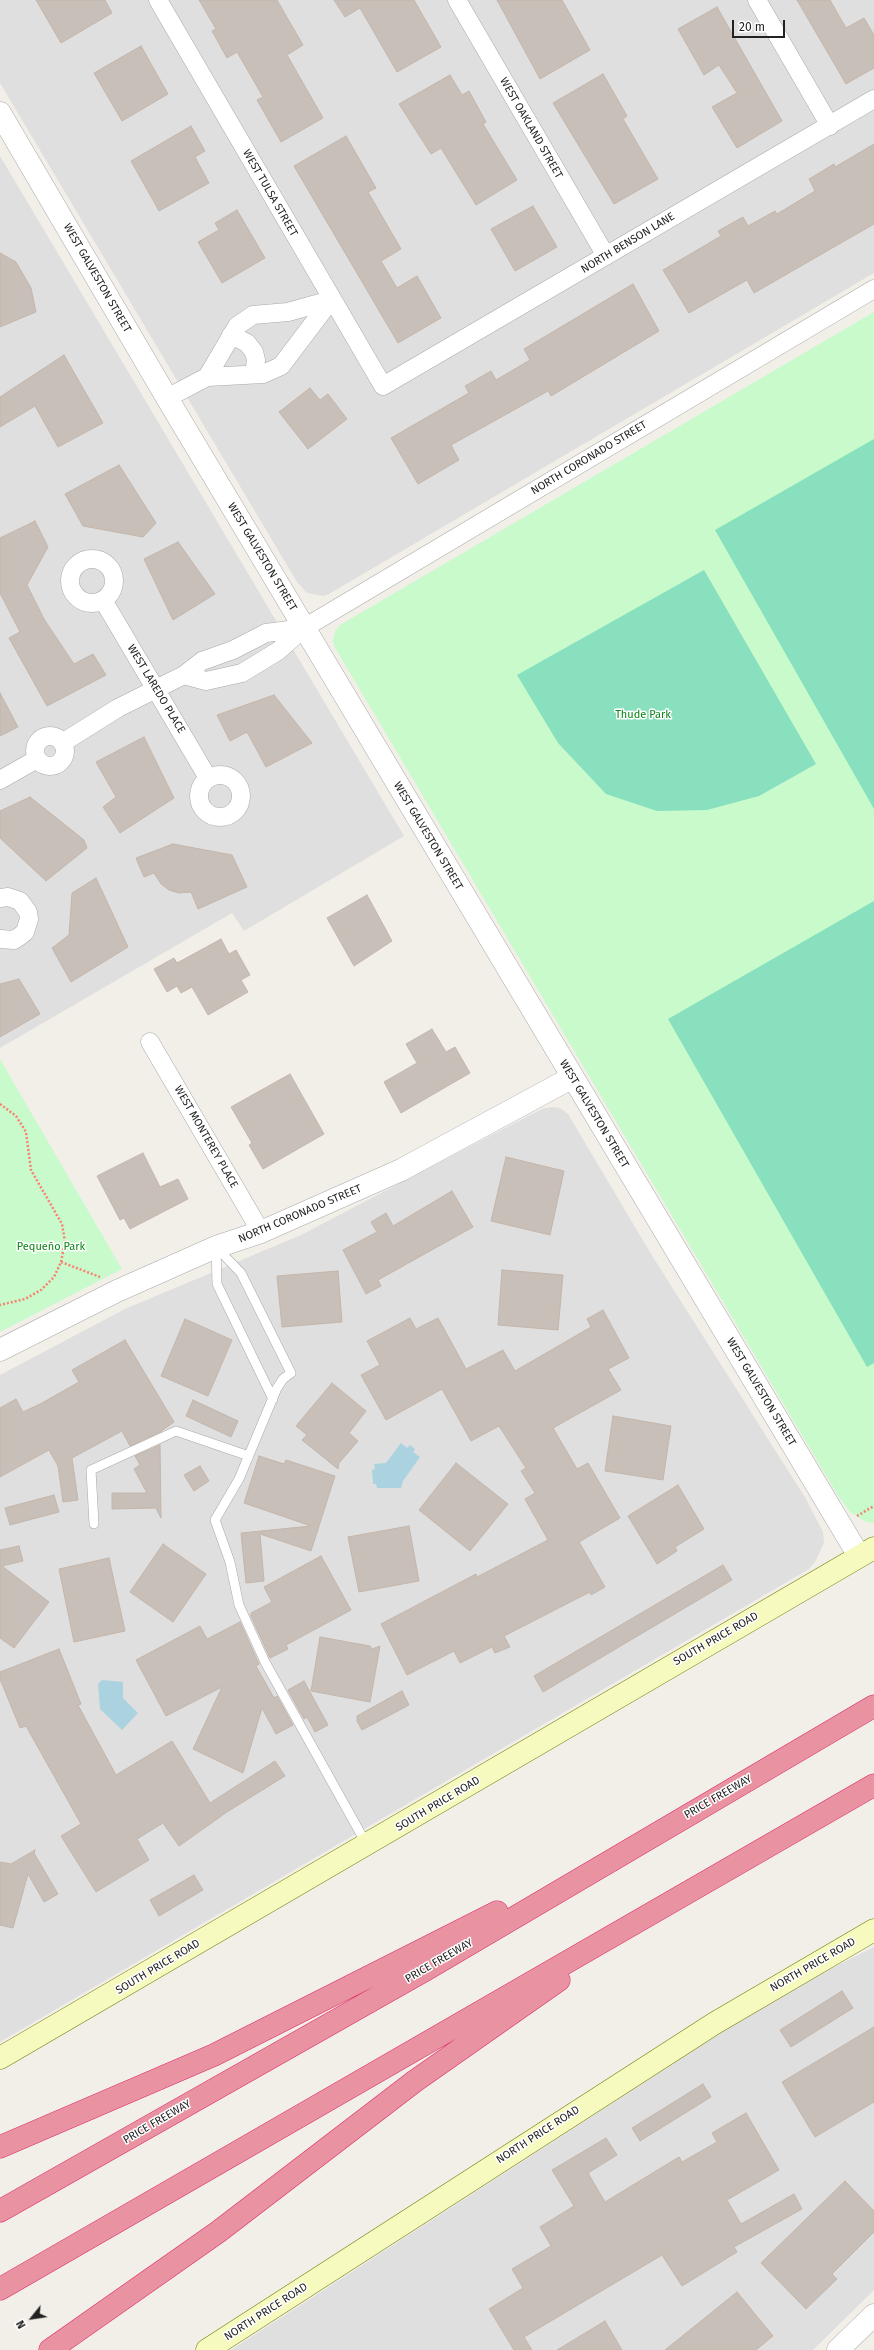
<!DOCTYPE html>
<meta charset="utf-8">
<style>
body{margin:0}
#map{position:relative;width:874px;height:2350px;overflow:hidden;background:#f2efe9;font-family:"Fira Sans",sans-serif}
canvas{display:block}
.north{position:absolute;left:12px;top:2298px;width:40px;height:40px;-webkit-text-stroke:3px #fff;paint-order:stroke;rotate:240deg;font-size:11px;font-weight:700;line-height:16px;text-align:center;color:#222}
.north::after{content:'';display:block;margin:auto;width:14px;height:18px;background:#222;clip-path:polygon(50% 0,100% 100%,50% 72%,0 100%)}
.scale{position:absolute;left:732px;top:20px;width:53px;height:18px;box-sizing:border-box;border:2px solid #222;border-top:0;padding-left:5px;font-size:12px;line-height:14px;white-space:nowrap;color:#222;-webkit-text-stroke:3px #fff;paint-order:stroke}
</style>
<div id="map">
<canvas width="874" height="2350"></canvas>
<div class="north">N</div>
<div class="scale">20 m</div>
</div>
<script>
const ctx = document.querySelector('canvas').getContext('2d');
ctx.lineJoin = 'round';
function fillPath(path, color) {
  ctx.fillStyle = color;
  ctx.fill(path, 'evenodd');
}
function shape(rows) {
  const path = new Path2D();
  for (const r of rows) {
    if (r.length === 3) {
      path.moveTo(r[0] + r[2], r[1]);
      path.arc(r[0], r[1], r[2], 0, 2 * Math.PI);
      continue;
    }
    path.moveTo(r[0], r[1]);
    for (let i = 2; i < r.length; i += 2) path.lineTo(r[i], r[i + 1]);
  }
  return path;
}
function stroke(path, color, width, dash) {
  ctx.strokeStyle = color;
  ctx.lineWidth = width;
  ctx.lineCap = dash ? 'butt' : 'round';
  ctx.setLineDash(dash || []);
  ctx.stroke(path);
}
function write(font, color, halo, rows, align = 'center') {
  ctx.font = font + ' "Fira Sans",sans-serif';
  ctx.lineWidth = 3;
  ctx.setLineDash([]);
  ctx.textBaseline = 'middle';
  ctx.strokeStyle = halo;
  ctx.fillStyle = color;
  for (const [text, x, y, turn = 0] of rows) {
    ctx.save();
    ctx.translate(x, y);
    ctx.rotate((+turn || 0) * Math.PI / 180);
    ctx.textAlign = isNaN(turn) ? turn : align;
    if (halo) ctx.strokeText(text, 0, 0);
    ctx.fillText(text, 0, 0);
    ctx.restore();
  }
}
fillPath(shape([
 [0,0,874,0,874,273,329,594,323,596,307,593,297,582,0,83],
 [0,156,404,836,244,931,232,913,0,1048],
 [552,1107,560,1108,568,1114,651,1254,806,1499,823,1532,824,1543,815,1562,809,1569,0,2042,0,1375,125,1309,301,1235,528,1116,542,1109],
 [874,1947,874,2290,813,2350,231,2350,786,1991]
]), '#e0dfdf');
fillPath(shape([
 [874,312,874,1523,866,1522,850,1512,837,1494,334,646,333,640,335,631,340,625],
 [0,1059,122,1269,0,1332]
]), '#c8facc');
fillPath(shape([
 [874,439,874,809,715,530],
 [704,570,816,764,759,796,707,810,657,811,606,794,558,743,517,675],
 [874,901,874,1363,867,1367,668,1019]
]), '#88e0be');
fillPath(shape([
 [401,1443,407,1448,410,1445,415,1449,413,1452,420,1457,403,1481,401,1488,377,1488,376,1484,373,1484,372,1470,375,1469,374,1464,386,1463],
 [102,1680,123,1682,123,1698,138,1713,122,1730,100,1709,98,1684]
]), '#aad3df');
const building = shape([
 [36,0,105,0,112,13,61,43,36,0],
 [199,0,277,0,303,45,287,55,323,118,281,142,257,100,263,97,237,52,227,58,212,31,216,29,199,0],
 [334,0,414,0,441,47,397,72,360,8,345,17,334,0],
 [497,0,562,0,590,50,540,79,497,0],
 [797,0,830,0,846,28,864,18,874,35,874,68,846,84,797,0],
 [717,7,782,121,737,148,712,107,737,93,719,65,704,75,678,29,717,7],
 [141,46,168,94,122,121,94,73,141,46],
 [603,74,627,116,623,119,658,179,614,204,553,103,603,74],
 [450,75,462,95,469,91,486,122,483,124,517,180,476,205,441,148,431,154,399,104,450,75],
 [191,126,205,151,195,157,209,183,159,211,131,161,191,126],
 [346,136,376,188,368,192,401,249,381,261,397,288,417,276,441,318,398,343,294,166,346,136],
 [874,144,874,224,754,293,747,280,689,313,663,270,721,236,718,231,743,217,748,226,775,211,777,214,815,191,809,179,834,164,835,167,874,144],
 [533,206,557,247,515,271,491,229,533,206],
 [237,210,265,258,222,283,198,242,219,230,215,223,237,210],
 [0,253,16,262,31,288,36,312,0,327,0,253],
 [633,284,659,331,551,396,548,391,451,445,459,460,418,484,391,438,469,393,465,386,491,371,496,380,530,360,524,349,633,284],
 [64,355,103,423,58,447,35,406,0,427,0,397,64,355],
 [310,388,320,400,328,394,347,419,308,449,279,412,310,388],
 [119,465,156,523,143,537,83,526,65,494,119,465],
 [35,521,48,547,27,585,44,619,74,664,93,654,106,675,47,706,9,638,20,632,0,593,0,538,35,521],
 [178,542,215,594,173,620,144,559,178,542],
 [0,693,18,727,0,736,0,693],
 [274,695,312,743,266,767,247,732,230,741,217,715,274,695],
 [144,737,174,798,120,833,103,807,116,797,96,762,144,737],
 [30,797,84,840,87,848,46,881,0,838,0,811,30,797],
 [173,844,232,855,247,887,198,909,191,892,179,893,169,890,161,884,154,873,144,877,136,858,173,844],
 [96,878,128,947,71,982,52,948,69,935,72,893,96,878],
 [367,895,392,941,354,966,327,918,367,895],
 [221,939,229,954,236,950,250,975,241,980,248,992,208,1015,192,987,181,993,177,986,167,992,154,969,174,958,177,963,221,939],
 [19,979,40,1014,0,1037,0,984,19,979],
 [432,1029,446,1052,455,1047,470,1073,401,1113,384,1082,417,1063,406,1044,432,1029],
 [290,1074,324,1134,263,1169,249,1145,252,1143,231,1107,290,1074],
 [143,1153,160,1187,178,1179,188,1199,130,1229,124,1218,120,1220,97,1176,143,1153],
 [506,1157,564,1171,550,1235,491,1221,506,1157],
 [452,1191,473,1227,378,1280,381,1286,366,1294,343,1250,377,1232,371,1222,386,1213,393,1226,452,1191],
 [502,1270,563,1275,558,1330,498,1325,502,1270],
 [338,1271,342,1322,282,1327,277,1276,338,1271],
 [603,1310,629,1358,608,1369,621,1390,553,1428,577,1469,588,1463,620,1518,579,1542,605,1587,591,1595,590,1592,504,1636,510,1647,495,1653,492,1647,460,1663,454,1651,407,1675,381,1624,476,1574,477,1577,548,1540,525,1499,535,1493,521,1471,526,1468,499,1426,471,1441,442,1389,386,1420,361,1375,380,1365,367,1341,410,1318,416,1329,438,1318,466,1369,503,1350,515,1371,591,1327,587,1319,603,1310],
 [185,1319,232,1340,208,1396,161,1376,185,1319],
 [125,1340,174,1422,160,1432,130,1446,122,1431,72,1458,78,1500,63,1502,58,1466,49,1450,0,1477,0,1408,16,1399,23,1412,42,1403,79,1382,72,1370,125,1340],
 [332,1383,366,1411,349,1433,358,1441,339,1463,338,1469,302,1440,307,1435,296,1426,332,1383],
 [193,1400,238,1421,231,1437,186,1416,193,1400],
 [613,1416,671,1426,663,1480,605,1471,613,1416],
 [160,1445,161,1518,156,1508,112,1509,112,1493,147,1493,134,1469,140,1465,135,1456,160,1445],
 [259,1456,284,1464,286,1460,335,1476,311,1551,260,1534,264,1581,246,1583,241,1533,311,1526,244,1503,259,1456],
 [456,1463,508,1504,470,1551,419,1510,456,1463],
 [200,1466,209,1481,194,1491,184,1475,200,1466],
 [678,1485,704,1529,675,1547,677,1551,657,1564,628,1516,678,1485],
 [54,1495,59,1512,10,1525,5,1508,54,1495],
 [409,1526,419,1581,359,1592,348,1537,409,1526],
 [163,1544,206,1574,173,1622,130,1592,163,1544],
 [19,1546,23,1561,2,1566,49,1602,14,1648,0,1638,0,1550,19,1546],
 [321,1556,351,1610,286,1645,288,1649,270,1658,251,1616,251,1613,272,1602,264,1587,321,1556],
 [109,1558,125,1631,74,1642,59,1569,109,1558],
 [723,1565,732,1580,543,1692,534,1676,723,1565],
 [240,1622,259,1664,256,1666,274,1698,277,1696,293,1725,276,1734,262,1708,243,1773,193,1749,222,1687,166,1716,136,1660,200,1626,207,1639,240,1622],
 [320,1637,370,1646,372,1649,380,1646,370,1702,311,1691,320,1637],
 [59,1649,81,1704,78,1705,116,1775,172,1741,210,1803,275,1761,285,1776,227,1812,179,1846,163,1823,137,1839,149,1860,96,1892,61,1836,81,1824,26,1726,20,1728,0,1679,0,1672,59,1649],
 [304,1681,328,1725,315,1732,307,1717,304,1719,288,1690,304,1681],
 [402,1691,409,1705,362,1730,357,1721,357,1716,402,1691],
 [35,1850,34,1853,58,1894,44,1902,28,1874,13,1928,0,1925,0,1862,11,1864,35,1850],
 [194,1875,203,1890,159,1916,150,1900,194,1875],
 [842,1991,853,2008,791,2047,780,2030,842,1991],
 [874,2027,874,2102,815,2137,782,2082,874,2027],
 [703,2084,711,2097,640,2141,632,2128,703,2084],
 [746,2113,779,2170,727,2200,741,2224,794,2194,802,2209,734,2247,737,2252,682,2286,662,2255,524,2337,532,2350,514,2350,489,2309,523,2288,512,2269,551,2246,540,2227,574,2206,552,2170,606,2138,617,2155,588,2173,605,2202,679,2157,682,2162,717,2142,712,2133,746,2113],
 [845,2181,874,2211,874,2232,832,2274,837,2279,806,2309,761,2263,845,2181],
 [737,2292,773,2336,756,2350,665,2350,737,2292],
 [605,2321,622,2350,557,2350,605,2321]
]);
fillPath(building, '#c7bfb8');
stroke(building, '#c4b6ab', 1);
const service = shape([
 [216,1247,241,1273,291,1373,283,1379,277,1388,239,1479,215,1520,230,1562,239,1605,265,1662,367,1845],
 [216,1247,217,1284,273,1399],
 [94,1524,91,1470,176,1431,249,1456]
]);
const minor = shape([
 [158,0,383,386,874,99],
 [457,0,606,256],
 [757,0,830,126],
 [231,335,247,343,254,352,256,360,254,374],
 [167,398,207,377,263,374,281,366,331,300,288,312,253,315,237,326,207,377],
 [92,581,22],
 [103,600,208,778],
 [184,675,206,681,242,673,278,651,304,628,874,289],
 [50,751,15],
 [62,743,118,708,184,675,202,661,233,650,266,633,304,628],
 [220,796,21],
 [0,780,37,759],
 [0,898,8,897,20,901,28,912,29,919,25,932,20,936,14,940,0,939],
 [150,1042,261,1232]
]);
const tertiary = shape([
 [0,113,167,398,859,1556],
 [0,1350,117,1291,216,1247,261,1232,401,1170,573,1077],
 [838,2350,874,2315]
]);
const secondary = shape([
 [0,2058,874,1548],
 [207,2350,715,2023,874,1930]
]);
const motorway = shape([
 [0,2147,214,2055,497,1912],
 [0,2211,427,1969,874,1706],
 [0,2289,874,1785],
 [50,2350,218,2232,415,2081,559,1980]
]);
stroke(service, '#a9a9a9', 10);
stroke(minor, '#a9a9a9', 19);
stroke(tertiary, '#a9a9a9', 23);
stroke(secondary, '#707d05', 23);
stroke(motorway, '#dc2a67', 23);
stroke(shape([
 [0,1104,16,1116,26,1132,31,1170,62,1224,65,1242,61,1262,54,1277,41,1290,25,1299,0,1305],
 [61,1262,100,1277],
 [857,1516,874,1506]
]), '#fa8072', 2.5, [2, 2]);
stroke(service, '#fff', 9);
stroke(minor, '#fff', 18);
stroke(tertiary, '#fff', 22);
stroke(secondary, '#f7fabf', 22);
stroke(motorway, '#e892a2', 22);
write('11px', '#222', '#fff', [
 ["WEST OAKLAND STREET",531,128,60],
 ["WEST TULSA STREET",270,193,60],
 ["NORTH BENSON LANE",628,243,-31],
 ["WEST GALVESTON STREET",97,278,60],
 ["NORTH CORONADO STREET",589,458,-31],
 ["WEST GALVESTON STREET",262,557,59],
 ["WEST LAREDO PLACE",156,689,59],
 ["WEST GALVESTON STREET",428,836,59],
 ["WEST GALVESTON STREET",594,1114,59],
 ["WEST MONTEREY PLACE",206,1137,60],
 ["NORTH CORONADO STREET",300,1214,-23],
 ["WEST GALVESTON STREET",761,1392,59],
 ["SOUTH PRICE ROAD",716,1639,-30],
 ["PRICE FREEWAY",718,1797,-30],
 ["SOUTH PRICE ROAD",438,1804,-31],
 ["PRICE FREEWAY",439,1961,-30],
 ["NORTH PRICE ROAD",813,1965,-30],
 ["SOUTH PRICE ROAD",158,1967,-31],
 ["PRICE FREEWAY",157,2122,-30],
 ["NORTH PRICE ROAD",538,2135,-33],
 ["NORTH PRICE ROAD",266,2312,-33]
]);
write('11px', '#0c8416', '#fff', [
 ["Thude Park",643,715],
 ["Pequeño Park",51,1247]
]);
</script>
